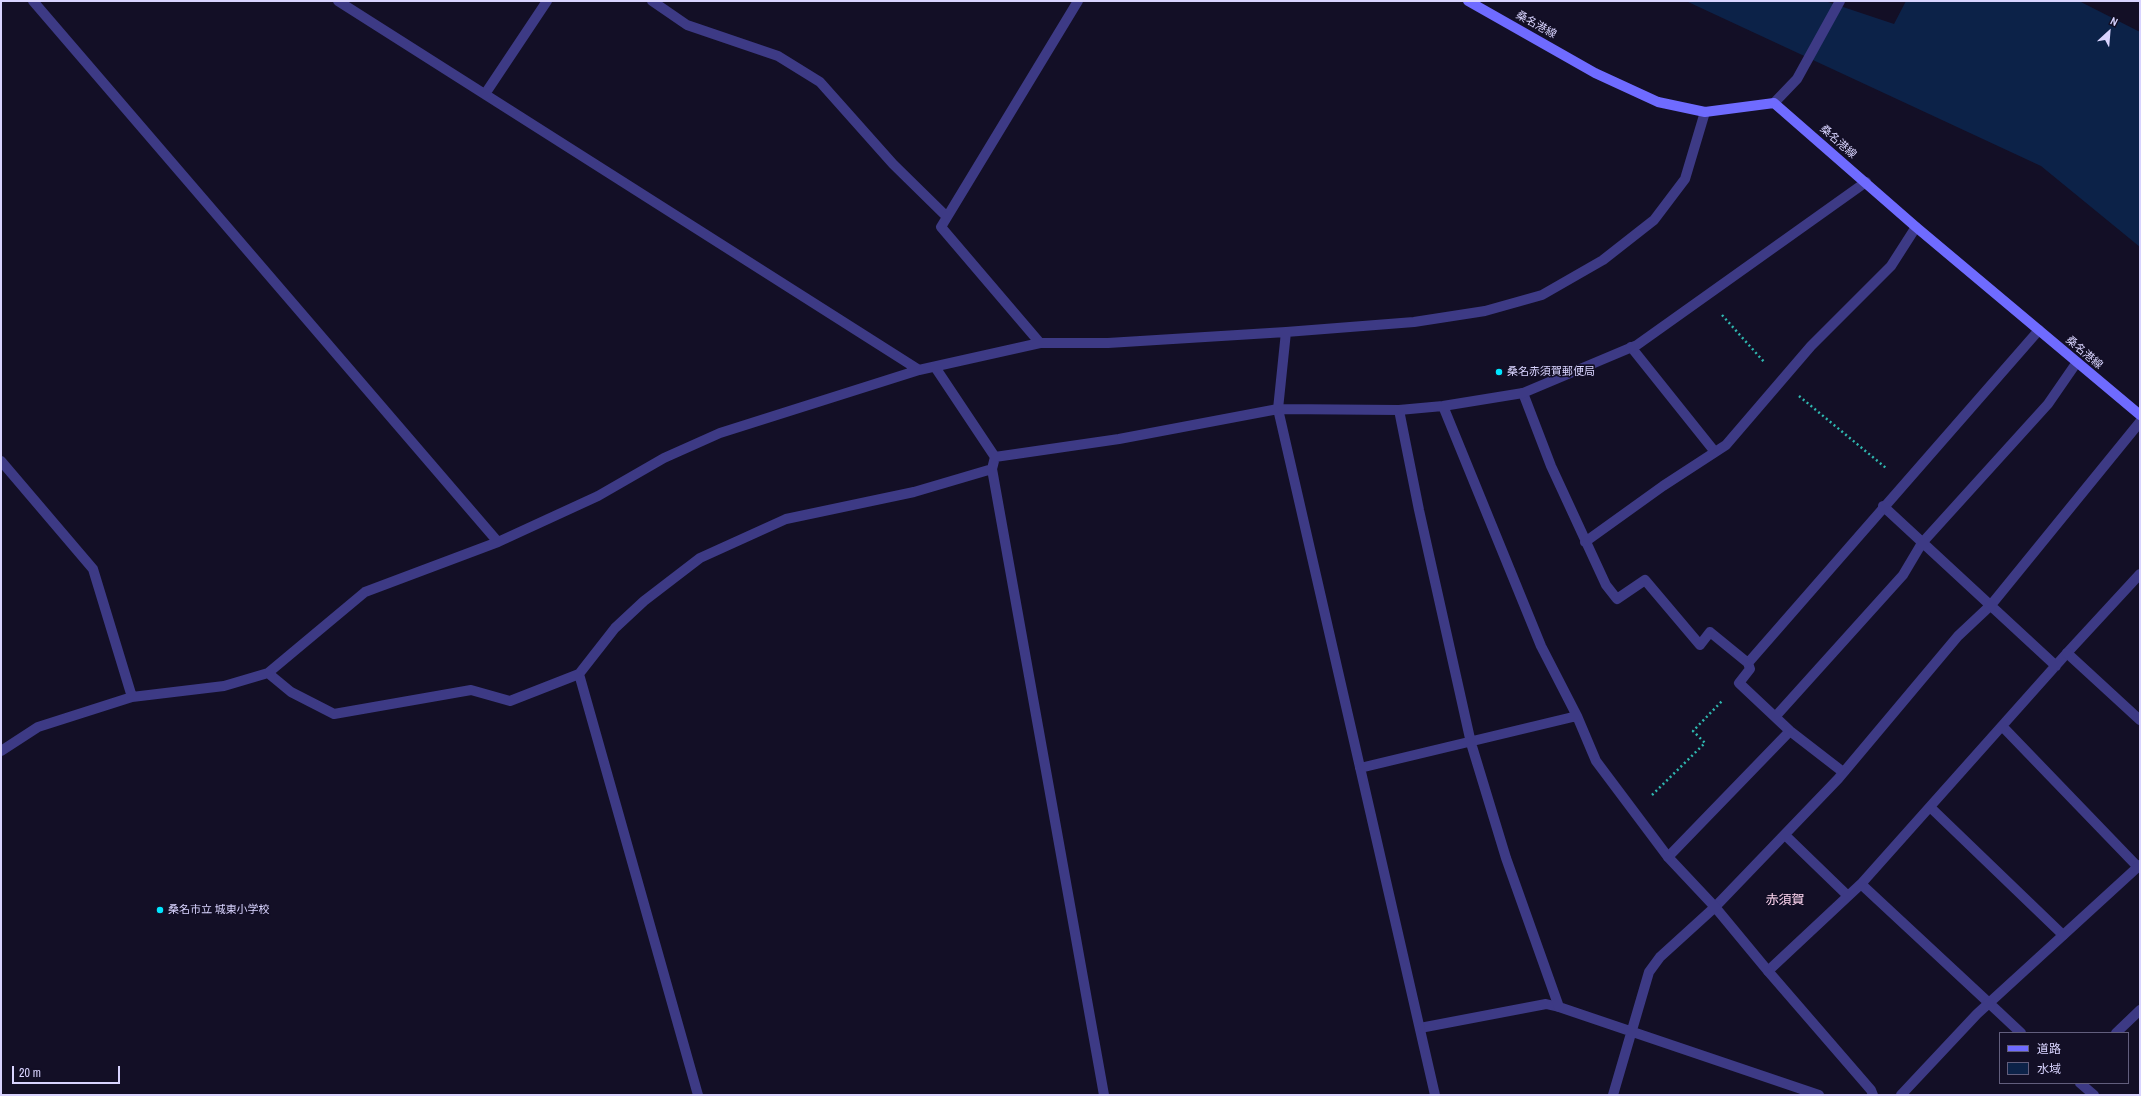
<!DOCTYPE html>
<meta charset="utf-8">
<style>
body{margin:0}
#map{position:relative;width:2141px;height:1096px;overflow:hidden;background:#130f26;font-family:"Archivo Narrow","Noto Sans JP",sans-serif}
canvas{display:block}
.frame{position:absolute;inset:0;border:2px solid #d9d4ff;pointer-events:none}
.legend{position:absolute;left:1999px;top:1032px;width:130px;height:52px;box-sizing:border-box;background:#130f26;border:1px solid #625e7d;margin:0;padding:5px 7px;list-style:none;font-size:12px;color:#d9d4ff}
.legend li{display:flex;align-items:center;gap:8px;height:20px}
.legend b{width:20px;border:1px solid #625e7d}
.north{position:absolute;left:2089px;top:12px;width:40px;height:40px;-webkit-text-stroke:3px #130f26;paint-order:stroke;rotate:26deg;font-size:11px;font-weight:700;line-height:16px;text-align:center;color:#d9d4ff}
.north::after{content:'';display:block;margin:auto;width:14px;height:18px;background:#d9d4ff;clip-path:polygon(50% 0,100% 100%,50% 72%,0 100%)}
.scale{position:absolute;left:12px;top:1066px;width:108px;height:18px;box-sizing:border-box;border:2px solid #d9d4ff;border-top:0;padding-left:5px;font-size:12px;line-height:14px;white-space:nowrap;color:#d9d4ff;-webkit-text-stroke:3px #130f26;paint-order:stroke}
</style>
<div id="map">
<canvas width="2141" height="1096"></canvas>
<div class="frame"></div>
<ul class="legend">
<li><b style="height:5px;background:#6f6bff"></b>道路</li>
<li><b style="height:11px;background:#0c2248"></b>水域</li>
</ul>
<div class="north">N</div>
<div class="scale">20 m</div>
</div>
<script>
const ctx = document.querySelector('canvas').getContext('2d');
ctx.lineJoin = 'round';
function fillPath(path, color) {
  ctx.fillStyle = color;
  ctx.fill(path, 'evenodd');
}
function shape(rows) {
  const path = new Path2D();
  for (const r of rows) {
    path.moveTo(r[0], r[1]);
    for (let i = 2; i < r.length; i += 2) path.lineTo(r[i], r[i + 1]);
  }
  return path;
}
function stroke(path, color, width, dash) {
  ctx.strokeStyle = color;
  ctx.lineWidth = width;
  ctx.lineCap = dash ? 'butt' : 'round';
  ctx.setLineDash(dash || []);
  ctx.stroke(path);
}
function write(font, color, halo, rows, align = 'center') {
  ctx.font = font + ' "Archivo Narrow","Noto Sans JP",sans-serif';
  ctx.lineWidth = 3.5;
  ctx.setLineDash([]);
  ctx.textBaseline = 'middle';
  ctx.strokeStyle = halo;
  ctx.fillStyle = color;
  for (const [text, x, y, turn = 0] of rows) {
    ctx.save();
    ctx.translate(x, y);
    ctx.rotate((+turn || 0) * Math.PI / 180);
    ctx.textAlign = isNaN(turn) ? turn : align;
    if (halo) ctx.strokeText(text, 0, 0);
    ctx.fillText(text, 0, 0);
    ctx.restore();
  }
}
fillPath(shape([
 [1686,1,1825,1,1894,24,1906,1,2079,1,2140,32,2140,247,2041,166]
]), '#0c2248');
stroke(shape([
 [1722,315,1765,363],
 [1799,396,1886,468],
 [1652,795,1705,743,1693,731,1722,701]
]), '#2fb8b0', 2.5, [2, 3]);
stroke(shape([
 [1631,347,1715,452],
 [1523,393,1551,466,1606,585,1617,599,1645,580,1700,645,1710,632,1748,663],
 [1883,506,2056,666],
 [1585,542,1663,486,1726,445,1811,346,1891,266,1916,227],
 [1775,717,1903,575,1922,543,2048,404,2077,362],
 [2002,726,2138,867],
 [1843,772,1790,731,1739,683,1750,669,1748,663,2039,330],
 [1930,807,2063,935],
 [1785,835,1848,896],
 [1668,857,1790,731],
 [1861,884,1989,1003],
 [1715,907,1838,779,1958,636,1991,605,2140,422],
 [1768,971,1861,884,2067,653,2140,574],
 [1420,1028,1546,1004,1559,1007],
 [2080,1083,2094,1095]
]), '#3d3a85', 10);
stroke(shape([
 [33,1,498,542],
 [338,1,919,370],
 [652,1,687,25,778,56,820,82,893,164,947,217],
 [485,94,547,1],
 [1774,103,1797,79,1840,1],
 [1286,332,1278,409,1435,1095],
 [1040,343,941,227,1078,1],
 [935,367,995,457],
 [1443,406,1541,646,1577,716,1596,761,1668,857,1715,907,1768,971,1871,1090,1873,1095],
 [1399,410,1419,510,1471,743,1506,858,1559,1007,1819,1095],
 [1,461,93,569,132,697],
 [2067,653,2140,720],
 [268,673,291,692,334,714,471,690,510,701,579,674,615,628,644,601,700,558,786,519,914,492,992,469],
 [579,674,698,1095],
 [1,751,38,727,132,697,224,686,268,673,365,592,498,542,598,496,664,458,720,433,919,370,1040,343,1108,343,1286,332,1414,322,1485,311,1542,295,1603,260,1654,220,1685,179,1705,112],
 [1360,768,1577,716],
 [1989,1003,2021,1033],
 [2116,1033,2140,1010],
 [1104,1095,992,469,995,457,1119,439,1278,409,1399,410,1443,406,1523,393,1637,345,1866,182],
 [1613,1095,1649,972,1660,957,1715,907],
 [1901,1095,1977,1014,2140,865]
]), '#3d3a85', 10);
stroke(shape([
 [1468,1,1595,73,1658,102,1705,112,1774,103,1916,227,2140,415]
]), '#6f6bff', 10);
for (const [x, y, r, color] of [
 [1499,372,4,"#00e5ff"],
 [160,910,4,"#00e5ff"]
]) {
  const dot = new Path2D();
  dot.arc(x, y, r, 0, 2 * Math.PI);
  ctx.fillStyle = color;
  ctx.fill(dot);
  stroke(dot, '#130f26', 1.5);
}
write('11px', '#d9d4ff', '#130f26', [
 ["桑名港線",1536,25,29],
 ["桑名港線",1838,142,41],
 ["桑名港線",2084,353,40]
]);
write('11px', '#d9d4ff', '#130f26', [
 ["桑名赤須賀郵便局",1507,372],
 ["桑名市立 城東小学校",168,910]
], 'left');
write('13px', '#ffd6f0', '#130f26', [
 ["赤須賀",1785,901]
]);
</script>
